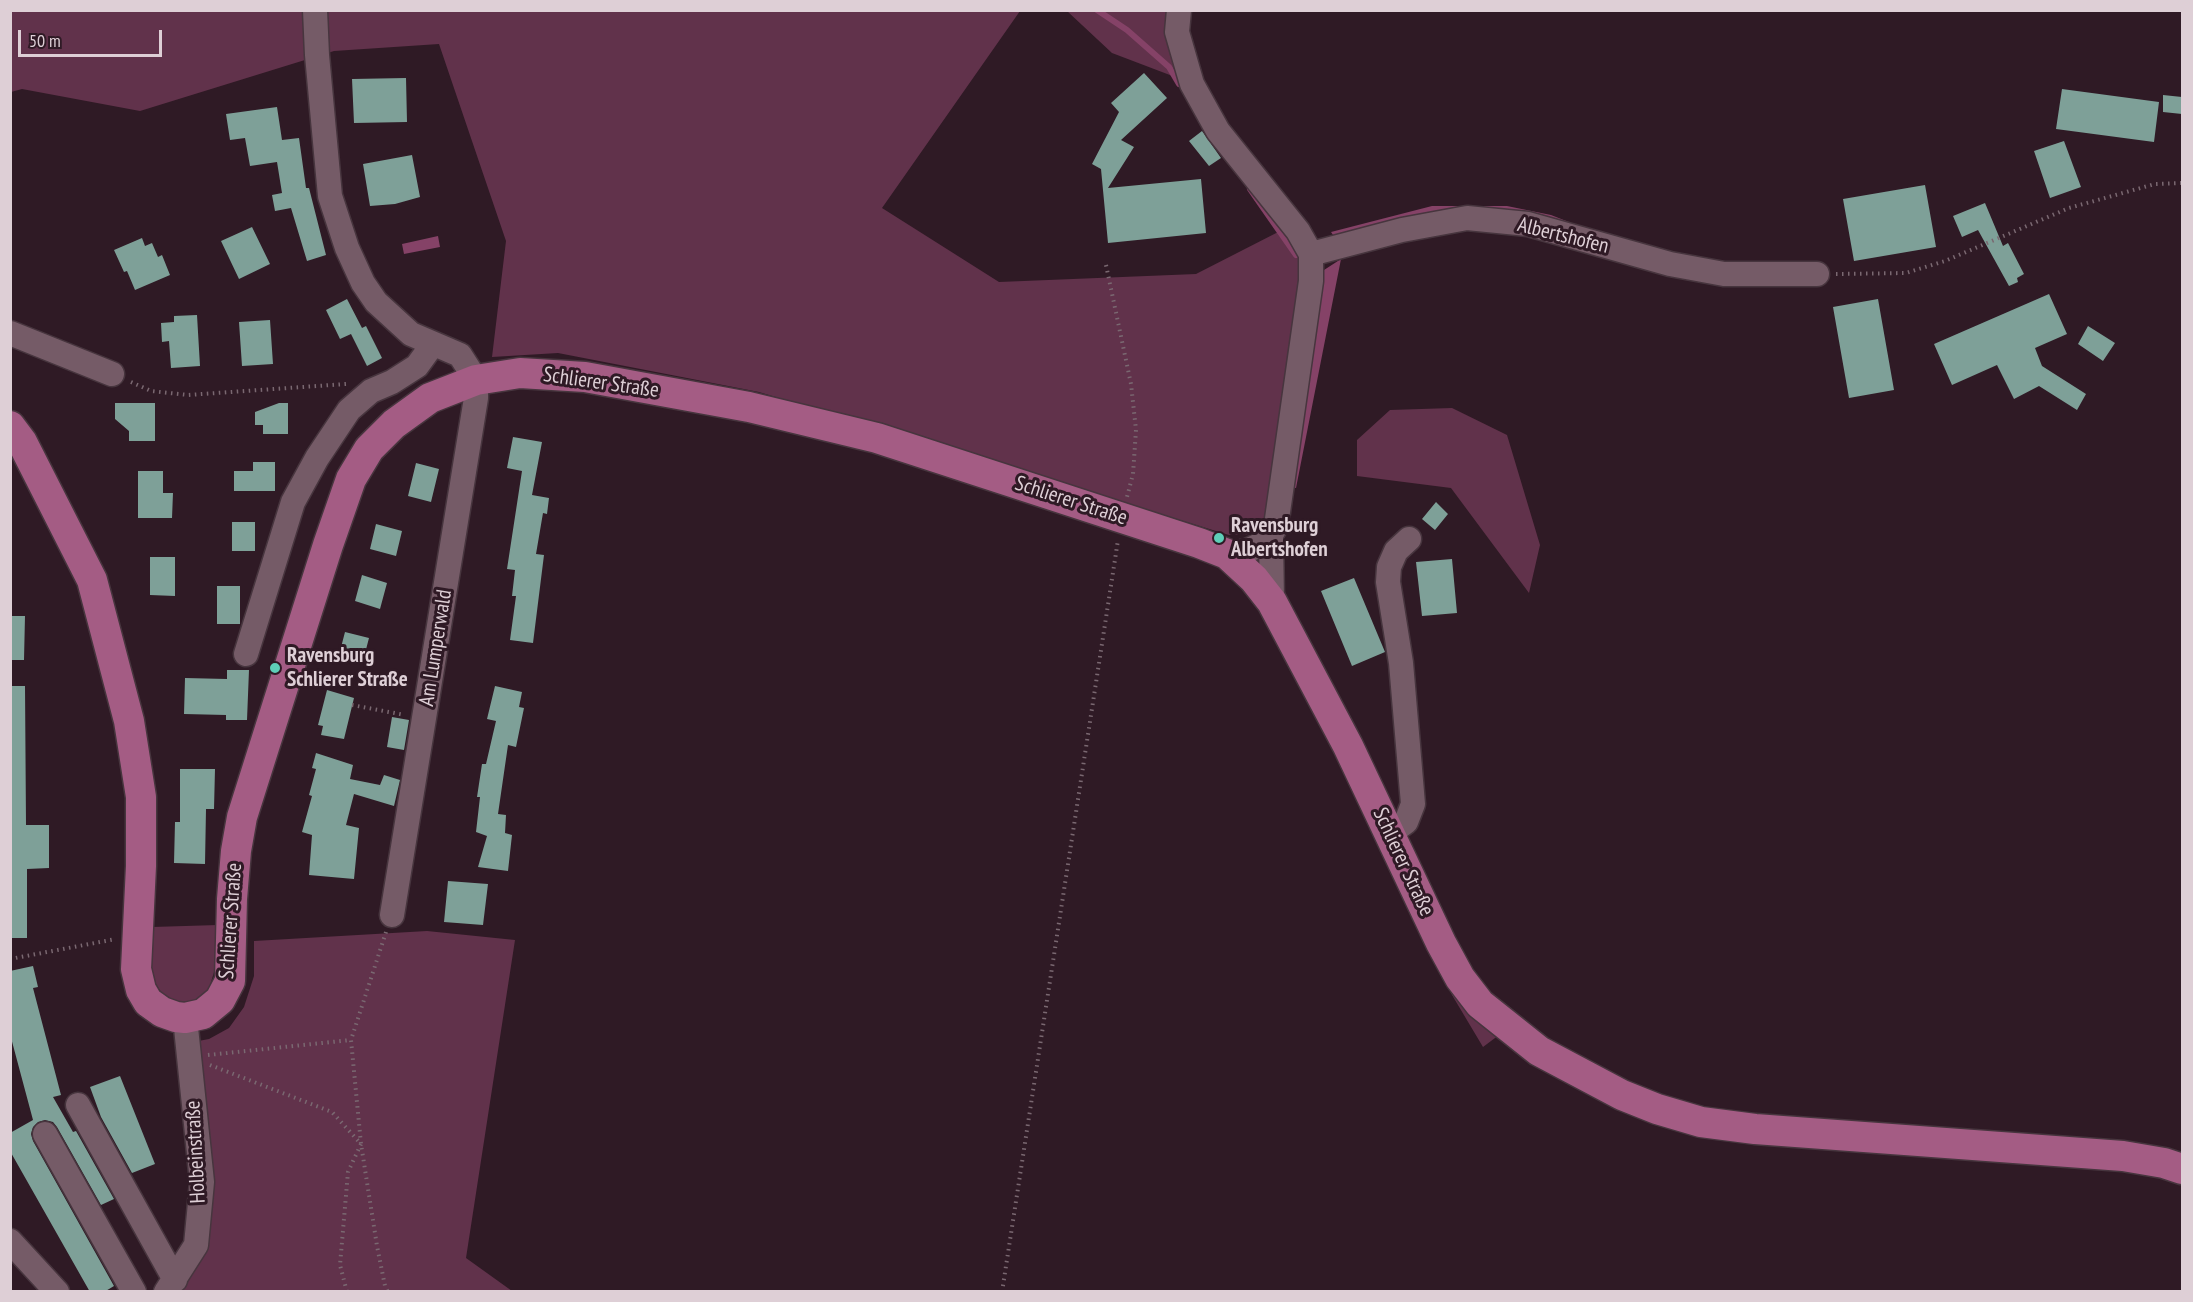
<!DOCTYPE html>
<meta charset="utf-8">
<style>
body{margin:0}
#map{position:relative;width:2193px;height:1302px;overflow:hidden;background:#2f1a25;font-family:"PT Sans Narrow",sans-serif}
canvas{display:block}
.frame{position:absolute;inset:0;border:12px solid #decfd6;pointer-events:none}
.scale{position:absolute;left:18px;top:30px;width:144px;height:27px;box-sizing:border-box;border:3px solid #decfd6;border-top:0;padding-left:8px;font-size:18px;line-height:21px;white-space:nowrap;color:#decfd6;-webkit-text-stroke:4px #2f1a25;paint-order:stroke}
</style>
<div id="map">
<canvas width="2193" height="1302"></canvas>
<div class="frame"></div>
<div class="scale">50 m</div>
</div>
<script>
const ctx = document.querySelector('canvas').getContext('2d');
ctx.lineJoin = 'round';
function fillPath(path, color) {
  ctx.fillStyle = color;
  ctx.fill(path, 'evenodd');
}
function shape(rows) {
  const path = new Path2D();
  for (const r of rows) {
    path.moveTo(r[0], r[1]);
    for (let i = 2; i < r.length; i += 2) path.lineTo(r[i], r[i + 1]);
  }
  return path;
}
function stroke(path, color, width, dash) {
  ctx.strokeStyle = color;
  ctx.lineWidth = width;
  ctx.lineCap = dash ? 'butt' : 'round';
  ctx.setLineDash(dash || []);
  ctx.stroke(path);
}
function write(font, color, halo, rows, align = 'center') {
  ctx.font = font + ' "PT Sans Narrow",sans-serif';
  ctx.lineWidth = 6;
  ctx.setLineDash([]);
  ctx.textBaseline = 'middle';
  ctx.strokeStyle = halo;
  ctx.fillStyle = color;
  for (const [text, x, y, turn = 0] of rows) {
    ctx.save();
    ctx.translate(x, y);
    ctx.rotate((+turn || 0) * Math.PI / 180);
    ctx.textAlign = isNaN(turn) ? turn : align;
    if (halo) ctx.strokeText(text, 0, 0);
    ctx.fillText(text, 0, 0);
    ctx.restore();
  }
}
fillPath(shape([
 [10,11,1020,11,882,208,999,282,1196,274,1286,228,1295,243,1304,273,1270,514,1251,535,1229,535,759,392,558,353,492,357,506,241,439,44,334,51,140,111,22,89,11,92],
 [1067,11,1172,11,1183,80,1112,53],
 [1452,408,1507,435,1540,545,1529,593,1451,488,1357,476,1357,440,1390,410],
 [218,925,217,962,209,989,194,1002,180,1005,164,997,156,984,150,960,152,927],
 [427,931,515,940,466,1258,512,1291,166,1292,196,1245,188,1043,209,1039,229,1028,244,1007,254,976,254,941],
 [1423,934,1499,1035,1483,1047,1452,995]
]), '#61324b');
fillPath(shape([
 [1432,206,1507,206,1551,215,1579,226,1512,215,1337,241,1331,232],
 [438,236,440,247,404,254,402,244],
 [1341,259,1296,488,1288,487,1318,293,1324,270]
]), '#854267');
stroke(shape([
 [1097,10,1127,30,1169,67,1179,84],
 [1250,189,1296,255]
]), '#854267', 6);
fillPath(shape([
 [1144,73,1167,98,1121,140,1134,147,1108,188,1201,179,1206,233,1108,243,1101,169,1092,164,1119,112,1111,103],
 [406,78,407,122,354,123,352,79],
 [2062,89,2159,102,2154,142,2056,129],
 [2163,95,2182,97,2182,114,2163,112],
 [277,107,282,140,299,138,306,188,309,188,326,255,307,261,291,208,275,211,272,195,282,193,277,162,250,166,245,138,230,140,226,114],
 [1202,131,1221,158,1209,166,1189,141],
 [2064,141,2081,187,2050,198,2034,151],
 [412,155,420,197,395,204,370,206,363,164],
 [1925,185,1936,247,1854,261,1843,199],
 [1985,203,2003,246,2008,243,2024,274,2017,278,2018,282,2009,286,1978,230,1962,237,1953,216],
 [252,227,270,264,239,279,221,241],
 [142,238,145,246,152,243,158,257,162,255,170,275,135,290,127,271,124,272,114,250],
 [2049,294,2067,334,2035,348,2042,366,2086,394,2077,410,2039,386,2014,399,1997,365,1952,385,1934,344],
 [347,299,362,328,366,326,382,358,367,366,351,334,340,339,326,310],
 [1878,299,1894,390,1849,398,1833,307],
 [197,315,200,366,171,368,169,341,162,342,161,323,174,322,174,316],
 [270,320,273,364,242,366,239,322],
 [2088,326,2115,343,2103,361,2078,344],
 [115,403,155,403,155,441,129,441,129,431,115,419],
 [279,403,288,403,288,434,263,434,263,425,255,425,255,412],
 [513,437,542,442,532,495,549,498,547,514,543,513,536,554,544,555,533,643,510,640,516,596,512,596,515,570,507,569,522,471,507,468],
 [253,462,275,462,275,491,234,491,234,471,253,471],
 [416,463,439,469,431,502,408,496],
 [138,471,163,471,163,493,173,493,172,518,138,518],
 [1436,502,1448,514,1435,530,1422,519],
 [232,522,255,522,255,551,232,551],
 [376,524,402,531,396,556,370,549],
 [150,557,175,557,175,596,150,595],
 [1452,559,1457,613,1422,616,1416,562],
 [362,575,387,583,380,609,355,601],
 [1354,578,1385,652,1352,666,1321,591],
 [217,586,240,586,240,624,217,624],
 [10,616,25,616,24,660,10,660],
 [345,632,369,638,363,661,339,655],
 [227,670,249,670,247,720,226,720,226,715,184,714,185,678,227,679],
 [10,686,25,686,26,825,49,825,49,868,27,869,27,938,10,938],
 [495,686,522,692,519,707,524,708,516,747,508,745,498,814,506,815,505,833,512,835,508,871,478,867,487,836,476,832,480,797,477,797,482,764,486,764,496,721,487,719],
 [327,690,354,698,344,739,321,735,323,726,318,725],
 [392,717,409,720,404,750,387,747],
 [316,753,353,765,350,779,380,785,384,775,400,780,394,806,354,794,346,825,359,828,354,879,309,875,312,835,302,832,312,796,309,795,316,769,312,768],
 [180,769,215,769,214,809,206,809,205,864,174,863,175,822,180,822],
 [448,881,488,884,483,925,444,922],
 [33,966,38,987,33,988,61,1095,53,1097,73,1132,76,1131,114,1199,101,1205,57,1127,53,1122,45,1120,38,1122,33,1127,31,1134,33,1141,114,1286,104,1292,90,1292,10,1151,10,1133,33,1120,10,1034,10,971],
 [120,1076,155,1164,132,1173,101,1117,90,1087]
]), '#7ea098');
const minor = shape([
 [315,10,317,55,330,196,347,248,363,283,376,302,411,334,460,355,476,380,476,398,392,915],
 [1179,10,1177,32,1192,84,1218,131,1298,231,1311,254,1311,281,1276,526,1271,535,1261,544,1247,551,1227,554],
 [1311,254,1402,230,1467,218,1528,224,1670,264,1724,274,1817,274],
 [10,333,112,374],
 [1271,535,1272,602],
 [246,654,293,502,317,458,349,410,371,391,392,382,417,366,433,344],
 [1390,834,1406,822,1413,804,1401,663,1388,582,1389,567,1396,551,1409,539],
 [78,1105,175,1280],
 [45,1134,134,1292],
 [10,1241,57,1292],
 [166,1292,196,1245,202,1182,185,1018]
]);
const major = shape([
 [10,426,22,442,92,580,129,721,141,797,141,866,136,969,141,990,148,1002,162,1012,176,1017,185,1018,203,1014,220,1000,230,981,232,899,236,851,242,817,328,545,351,479,369,449,394,424,430,398,476,380,520,373,585,377,749,407,877,438,1199,543,1227,554,1254,579,1272,602,1348,746,1441,943,1460,978,1480,1004,1539,1051,1622,1095,1657,1109,1701,1122,1755,1129,2123,1156,2164,1163,2182,1169]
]);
stroke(minor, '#47353e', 27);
stroke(major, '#47353e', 33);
stroke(shape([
 [1106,265,1131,384,1136,430,1133,474,1127,497],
 [1836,274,1906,273,1945,261,2069,208,2155,184,2182,183],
 [131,382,151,391,188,395,346,384],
 [352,705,405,715],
 [386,932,351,1040,361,1144,377,1246,385,1286,388,1292],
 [10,959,116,939],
 [208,1055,351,1040],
 [210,1065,332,1112,361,1144,348,1172,340,1265,347,1292],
 [1002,1292,1118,540]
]), '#7a6871', 4, [1.5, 4.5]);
stroke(minor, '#755b67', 24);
stroke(major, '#a45c84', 30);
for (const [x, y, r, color] of [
 [1219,538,6,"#5eceb8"],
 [275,668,6,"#5eceb8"]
]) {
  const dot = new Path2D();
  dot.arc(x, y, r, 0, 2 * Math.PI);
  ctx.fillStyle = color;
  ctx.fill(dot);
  stroke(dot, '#2f1a25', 2);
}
write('21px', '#decfd6', '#2f1a25', [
 ["Albertshofen",1563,236,14],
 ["Schlierer Straße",601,383,8],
 ["Schlierer Straße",1071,501,18],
 ["Am Lumperwald",436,648,-81],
 ["Schlierer Straße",1403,862,65],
 ["Schlierer Straße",231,921,-86],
 ["Holbeinstraße",196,1152,-93]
]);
write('bold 21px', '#decfd6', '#2f1a25', [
 ["Ravensburg",1231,526],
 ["Albertshofen",1231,550],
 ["Ravensburg",287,656],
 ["Schlierer Straße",287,680]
], 'left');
</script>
